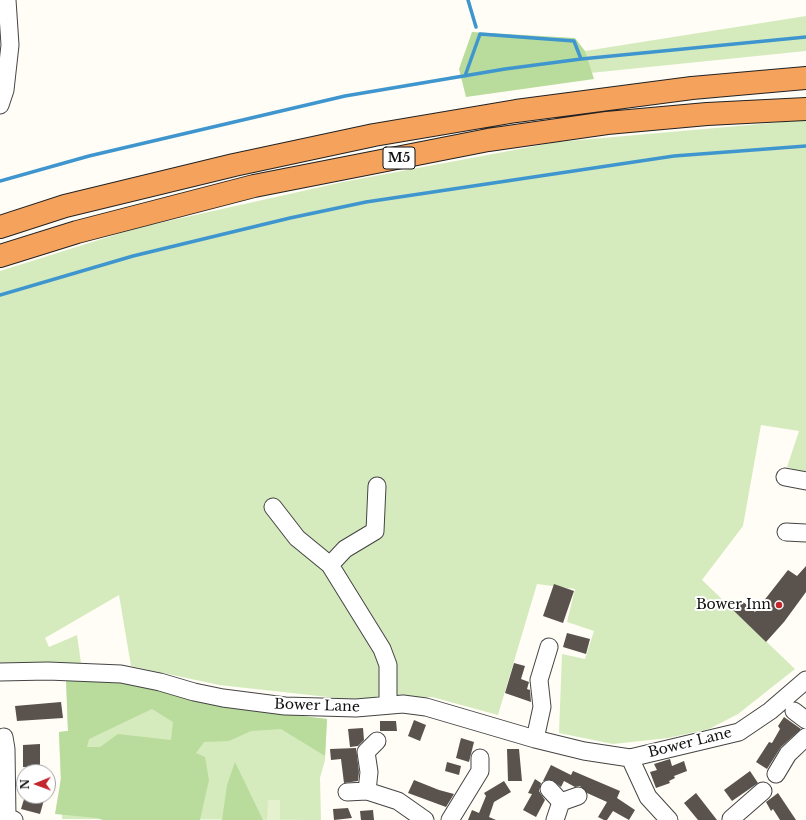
<!DOCTYPE html>
<style>
body{margin:0}
#map{position:relative;width:806px;height:820px;overflow:hidden;background:#fffdf5;font-family:"Libre Baskerville",serif}
canvas{display:block}
.north{position:absolute;left:16px;top:764px;width:40px;height:40px;box-sizing:border-box;background:#fff;border:1px solid #a0a0a0;border-radius:50%;rotate:269deg;font-size:11px;font-weight:700;line-height:16px;text-align:center;color:#111}
.north::after{content:'';display:block;margin:auto;width:14px;height:18px;background:#c4262e;clip-path:polygon(50% 0,100% 100%,50% 72%,0 100%)}
</style>
<div id="map">
<canvas width="806" height="820"></canvas>
<div class="north">N</div>
</div>
<script>
const ctx = document.querySelector('canvas').getContext('2d');
ctx.lineJoin = 'round';
function fillPath(path, color) {
  ctx.fillStyle = color;
  ctx.fill(path, 'evenodd');
}
function shape(rows) {
  const path = new Path2D();
  for (const r of rows) {
    path.moveTo(r[0], r[1]);
    for (let i = 2; i < r.length; i += 2) path.lineTo(r[i], r[i + 1]);
  }
  return path;
}
function stroke(path, color, width, dash) {
  ctx.strokeStyle = color;
  ctx.lineWidth = width;
  ctx.lineCap = dash ? 'butt' : 'round';
  ctx.setLineDash(dash || []);
  ctx.stroke(path);
}
function write(font, color, halo, rows, align = 'center') {
  ctx.font = font + ' "Libre Baskerville",serif';
  ctx.lineWidth = 4;
  ctx.setLineDash([]);
  ctx.textBaseline = 'middle';
  ctx.strokeStyle = halo;
  ctx.fillStyle = color;
  for (const [text, x, y, turn = 0] of rows) {
    ctx.save();
    ctx.translate(x, y);
    ctx.rotate((+turn || 0) * Math.PI / 180);
    ctx.textAlign = isNaN(turn) ? turn : align;
    if (halo) ctx.strokeText(text, 0, 0);
    ctx.fillText(text, 0, 0);
    ctx.restore();
  }
}
fillPath(shape([
 [806,16,806,51,590,73,585,51],
 [806,120,806,473,787,467,799,431,761,425,743,526,702,580,795,669,738,714,709,729,668,738,613,744,559,733,562,654,585,659,594,631,567,622,575,589,537,584,498,715,432,697,346,699,219,685,131,666,119,595,45,638,49,647,77,635,81,663,0,665,0,271,137,228,343,182,557,142],
 [66,679,131,683,218,706,327,719,325,760,320,778,321,820,62,819,59,732,68,731]
]), '#d5ebbd');
fillPath(shape([
 [472,32,575,38,585,51,594,79,466,97,459,69],
 [66,679,131,683,218,706,327,719,325,756,281,729,251,731,229,741,204,742,196,753,205,757,209,780,200,820,103,820,97,818,55,814,61,778,59,732,68,731],
 [152,709,173,722,171,740,118,734,100,747,87,747,89,739],
 [235,762,263,820,222,820,227,785]
]), '#b9dc9c');
fillPath(shape([
 [268,800,280,800,280,820,267,820]
]), '#e6f2cf');
stroke(shape([
 [468,0,476,27],
 [465,76,480,34,574,41,581,59],
 [0,181,89,156,345,96,505,69,581,59,806,37],
 [0,295,133,256,290,218,366,202,674,156,806,146]
]), '#3f96cf', 3.5);
fillPath(shape([
 [806,566,806,592,784,622,766,642,733,610,741,600,755,612,788,570,797,576],
 [554,584,574,591,563,623,543,616],
 [567,633,590,639,586,654,563,647],
 [514,663,525,666,521,679,529,682,527,689,530,690,531,702,505,693],
 [61,702,63,718,17,721,15,706],
 [784,717,801,729,781,747,767,769,756,762,769,742,772,743,780,729,778,726],
 [414,720,426,725,420,741,408,736],
 [380,721,396,721,397,731,380,731],
 [363,728,364,740,358,746,350,747,348,729],
 [461,738,474,742,469,762,456,758],
 [40,744,40,767,23,767,23,745],
 [356,748,359,772,358,781,344,783,341,759,331,760,330,749],
 [507,749,519,749,522,781,508,781],
 [670,759,672,766,684,761,687,771,674,776,675,778,669,781,670,783,656,788,650,772,657,770,654,764],
 [447,762,461,766,459,775,445,771],
 [551,765,571,775,573,771,620,791,617,798,635,810,629,820,613,811,607,820,604,820,598,817,607,802,587,793,580,786,575,787,564,781,561,787,552,780,543,781],
 [750,771,758,783,732,801,724,790],
 [535,779,541,783,539,791,545,800,536,817,523,810,532,794,528,793],
 [414,780,439,790,454,794,446,807,408,793],
 [504,781,511,792,494,802,489,817,496,820,468,820,472,810,479,813,486,796,484,793],
 [696,793,717,820,698,820,684,803],
 [778,793,796,820,780,820,773,809,771,811,766,802],
 [25,796,44,800,40,814,21,809],
 [348,808,352,818,334,820,333,809],
 [373,810,374,820,361,820,360,811]
]), '#5a524d');
const minor = shape([
 [0,105,5,90,10,45,7,0],
 [785,477,806,481],
 [377,486,375,531,345,549,330,565,382,649,388,665,388,705],
 [273,507,297,538,330,565],
 [786,532,806,533],
 [0,672,48,671,121,674,160,682,194,692,223,698,285,706,356,708,403,704,426,707,535,739,584,751,630,758,739,732,770,711,806,680],
 [794,711,806,720],
 [4,737,6,749,7,817,14,820],
 [535,739,542,707,539,680,549,647],
 [377,741,366,752,369,772,367,791,398,801,425,820],
 [630,758,648,797,669,820],
 [776,774,788,754,806,737],
 [549,789,561,802,555,820],
 [347,792,367,791],
 [561,802,578,796],
 [731,819,763,791],
 [450,820,480,771,480,758]
]);
const highway = shape([
 [0,227,65,206,234,165,374,135,516,111,692,88,806,78],
 [0,256,77,232,254,186,488,140,607,123,707,114,806,109]
]);
stroke(minor, '#444', 19);
stroke(highway, '#222', 24);
stroke(minor, '#fff', 17);
stroke(highway, '#f5a25d', 22);
for (const [x, y, r, color] of [
 [779,605,4,"#c4262e"]
]) {
  const dot = new Path2D();
  dot.arc(x, y, r, 0, 2 * Math.PI);
  ctx.fillStyle = color;
  ctx.fill(dot);
  stroke(dot, '#fff', 1.5);
}
for (const [x, y, w] of [
 [399,158,32]
]) {
  const box = new Path2D();
  box.roundRect(x - w / 2, y - 11, w, 22, 3);
  ctx.fillStyle = '#fff';
  ctx.fill(box);
  stroke(box, '#111', 1);
}
write('bold 13px', '#111', null, [
 ["M5",399,158]
]);
write('14px', '#111', '#fff', [
 ["Bower Inn",771,605]
], 'right');
write('14px', '#111', '#fff', [
 ["Bower Lane",317,706,2],
 ["Bower Lane",690,743,-14]
]);
</script>
